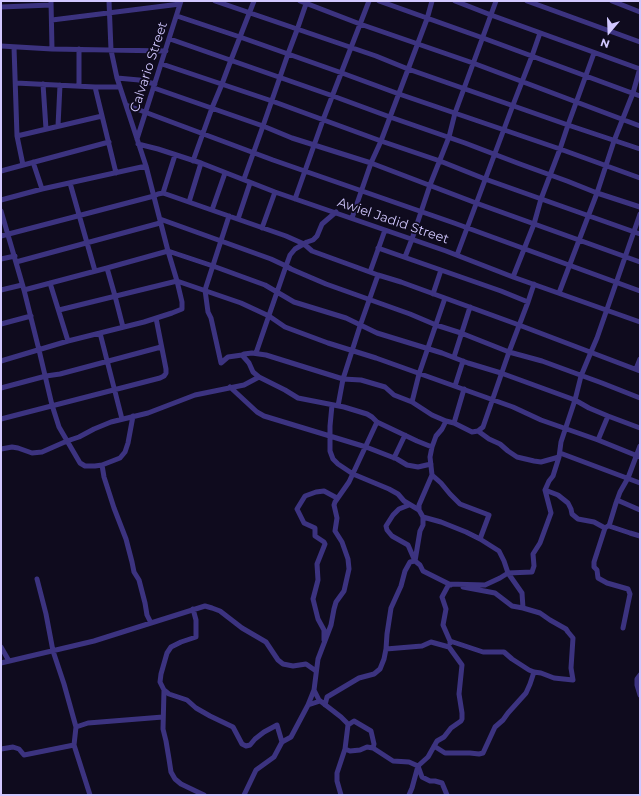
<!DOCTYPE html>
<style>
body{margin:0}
#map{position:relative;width:641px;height:796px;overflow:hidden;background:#0f0b1e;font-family:Montserrat,sans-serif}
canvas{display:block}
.frame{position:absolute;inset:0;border:2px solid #d2c8ff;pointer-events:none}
.north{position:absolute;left:589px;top:12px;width:40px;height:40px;-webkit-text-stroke:3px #0f0b1e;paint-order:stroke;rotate:199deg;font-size:11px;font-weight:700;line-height:16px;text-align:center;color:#d2c8ff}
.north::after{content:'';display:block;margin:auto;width:14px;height:18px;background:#d2c8ff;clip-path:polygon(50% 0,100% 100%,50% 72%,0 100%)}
</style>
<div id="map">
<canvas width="641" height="796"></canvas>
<div class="frame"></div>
<div class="north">N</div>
</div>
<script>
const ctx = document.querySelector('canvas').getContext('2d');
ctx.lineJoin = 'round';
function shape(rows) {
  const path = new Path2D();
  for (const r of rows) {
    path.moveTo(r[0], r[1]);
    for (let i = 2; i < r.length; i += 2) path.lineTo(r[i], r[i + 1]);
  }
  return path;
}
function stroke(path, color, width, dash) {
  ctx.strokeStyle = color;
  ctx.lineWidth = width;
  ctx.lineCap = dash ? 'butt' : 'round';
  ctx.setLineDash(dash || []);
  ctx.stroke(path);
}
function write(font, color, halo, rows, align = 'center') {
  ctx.font = font + ' Montserrat,sans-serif';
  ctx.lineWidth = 3.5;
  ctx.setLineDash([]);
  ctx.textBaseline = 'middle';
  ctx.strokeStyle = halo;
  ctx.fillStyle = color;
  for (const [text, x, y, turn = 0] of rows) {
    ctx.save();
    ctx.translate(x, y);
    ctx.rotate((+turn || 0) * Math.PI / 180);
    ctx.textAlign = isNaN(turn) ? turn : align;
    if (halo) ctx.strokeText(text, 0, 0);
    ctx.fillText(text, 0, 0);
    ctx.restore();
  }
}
stroke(shape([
 [51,1,52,49],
 [215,1,376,56,408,69,568,125,640,149],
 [300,1,360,24,473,63,640,126],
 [379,1,483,38,640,96],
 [455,1,491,15,640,69],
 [527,1,640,42],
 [612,1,640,12],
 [1,7,51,5],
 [177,16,240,37,342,73,399,94,560,149,640,178],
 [52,20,180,4],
 [170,39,333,96,390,117,465,143,520,164,567,181,597,193,640,207],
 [1,46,52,49,166,51],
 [14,47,17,136,23,165],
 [162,64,272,101,381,141,440,161,485,179,640,234],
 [117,78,139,80,155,84],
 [16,83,95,87,120,87],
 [43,84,46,129],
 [79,86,79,49],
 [95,87,116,173],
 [154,88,263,126,292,138,371,163,476,203,640,262],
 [126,105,273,160,454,223,640,291],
 [58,126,60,85],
 [17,136,102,116],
 [137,139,181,1],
 [138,144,158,149,201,163,275,192,446,251,513,277,640,322],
 [193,161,212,108,222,84,231,60,254,1],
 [33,162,42,189],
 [1,171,109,142],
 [244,179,263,126,288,54,297,30,307,1],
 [70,183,95,271],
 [163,193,175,155],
 [295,199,323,120,369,1],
 [1,200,42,189,146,166],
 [189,202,201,163],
 [212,210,225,173],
 [1,211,24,290,39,350,52,405,59,427,80,463,85,466,95,466,102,465,120,458,125,452,128,443,133,416],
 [229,216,205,290,208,312,211,318,221,363,228,357,242,355,249,363,253,372,259,377,285,390,298,398,344,407,367,414,372,417,377,422,349,482,335,502,334,505,337,518,335,531,342,542,348,559,349,569,344,591,336,602,334,609,331,625,318,659,314,690,319,700,341,717,347,723,348,725,345,749,337,773,337,781,341,795],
 [352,218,371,163,381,141,427,19,432,1],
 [160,219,271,259,286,266,291,269,326,284,410,314,436,325,461,333,509,352,542,361,602,383,640,398],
 [238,219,250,183],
 [262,228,275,192],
 [1,236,154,196,158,194,163,193,286,236,304,244,312,251,378,275,401,282,519,325,640,371],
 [378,248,501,291,528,302],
 [457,255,513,105,532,56,540,33],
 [405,257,412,239,430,185,449,137,455,113,496,1],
 [1,259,15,256],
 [16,262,160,223],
 [107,268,115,296,123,327],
 [370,272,385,230],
 [513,277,534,224,541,199,560,149,568,125,594,53],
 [50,283,68,341],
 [1,290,22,285],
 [24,290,107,268,168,251,213,266,265,285,294,302,346,318,377,333,442,353,468,363,501,373,575,400,589,408,608,416,640,428],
 [559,293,597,193,614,141,633,93,640,68],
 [433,294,441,270],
 [59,310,177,281,241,303,269,316,285,327,328,343,376,358,513,407,541,420,598,440,640,457],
 [1,324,31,316],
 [100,333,122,419],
 [256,353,286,266,290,255,295,249,307,242,313,240,317,236,322,224,336,212],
 [242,355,244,354,252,353,266,355,343,379,361,380,385,387,394,395,412,402,432,415,446,421],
 [454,357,470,307],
 [1,361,68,341,144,322,172,313,182,309,182,302,177,281,168,251,146,166,117,78,111,50,109,1],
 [636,369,640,359],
 [455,386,463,361],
 [230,387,257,412,264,416,366,447,397,459,407,465,418,467,431,464],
 [1,388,46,376,60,374,161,347],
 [412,402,419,374,445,298],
 [332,405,330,426,330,451,333,459,338,464,353,474,389,489,398,494,404,501,419,510],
 [338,406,343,379,360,326,378,275],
 [1,419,160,378,164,376,166,373,166,369,156,318],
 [377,422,417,441,432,447],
 [454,423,464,389],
 [478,431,489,439,500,444,508,451,517,457,534,461,541,462,559,457],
 [598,440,608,416],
 [1,449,12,447,18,448,32,453,42,452,67,441,79,437,94,429,111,422,148,413,195,395,244,385,259,377],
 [560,453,640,483],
 [394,458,405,435],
 [102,465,104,477,114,508,126,539,132,562,134,572,139,580,145,603,147,615,151,623,205,606,212,608,220,611,242,628,266,642,278,660,283,664,293,666,306,664,316,671],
 [432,475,441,483,450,494,460,504,489,515,480,539,499,551,504,561,508,573,522,593,523,608,540,613,550,620,566,629,568,632,573,638,571,668,573,680,554,678,541,673,534,672,529,670,512,659,504,652,483,652,450,641],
 [545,490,558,495,568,503,571,509,572,514,578,519,594,522,605,528],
 [617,500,640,510],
 [409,505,399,509,393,515,386,526,387,530,392,536,408,545,415,561,420,565,423,571,451,585],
 [423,517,441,522,466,532,480,539],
 [609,526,630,533,640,536],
 [37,579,46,614,53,651,64,684,76,727,88,723,163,717],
 [449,584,485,585,500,578,508,573,532,572,534,566,533,554,540,543,551,513,545,490,549,481,553,476,559,457,561,442,575,400,581,376,591,352,597,338,640,214],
 [449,584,442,597,446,609,443,625,450,641,450,643],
 [463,587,495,593,512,606,523,608],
 [193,609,196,620,196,637,181,642,171,647,167,653,161,674,160,682,164,690,163,729,166,741,169,759,171,772,175,779,181,784,204,795],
 [623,628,630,594,628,589,607,583,598,578,597,570,594,567,594,562,605,528,608,526,609,526,616,503,620,492,628,478,640,446],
 [324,640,324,630,318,619,313,599,318,580,317,564,325,544,324,542,315,536,315,528,304,523,297,509,305,496,316,492,324,491,337,498],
 [1,647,9,661],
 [386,649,422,646,431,642,449,647,462,665,459,694,462,713,462,719,461,721,451,728,444,737,437,741,428,757,418,766,412,788,409,795],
 [1,663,94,641,151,623],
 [640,675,637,679,637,685,640,695],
 [164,690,169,694,187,700,196,708,210,716,233,727,242,744,246,746,250,745,255,739,264,732,277,725,282,742,274,757,256,770,244,795],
 [308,705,314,690],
 [325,705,327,697,359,678,374,674,380,669,384,659,386,649,387,634,391,608,401,586,405,571,410,562,415,561,420,531,423,525,423,517,419,510,419,505,432,475,430,457,432,447,436,436,442,429,446,421,454,423,472,432,478,431,483,427,509,352,528,302,534,284],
 [348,725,354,721,371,731,374,744,373,748],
 [76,727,74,745,90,795],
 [282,742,291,737,308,705,320,701],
 [434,746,445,753,470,753,479,754,483,753,495,727,503,720,508,713,526,693,530,684,534,672],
 [1,749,13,747,19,749,24,755,74,745],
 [345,749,350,751,360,750,367,747,373,748,393,761,409,762,418,766,422,777,430,781,435,781,442,783,447,795]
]), '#3c3380', 5);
write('13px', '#d2c8ff', '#0f0b1e', [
 ["Calvario Street",149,67,-72],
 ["Awiel Jadid Street",393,221,19]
]);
</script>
